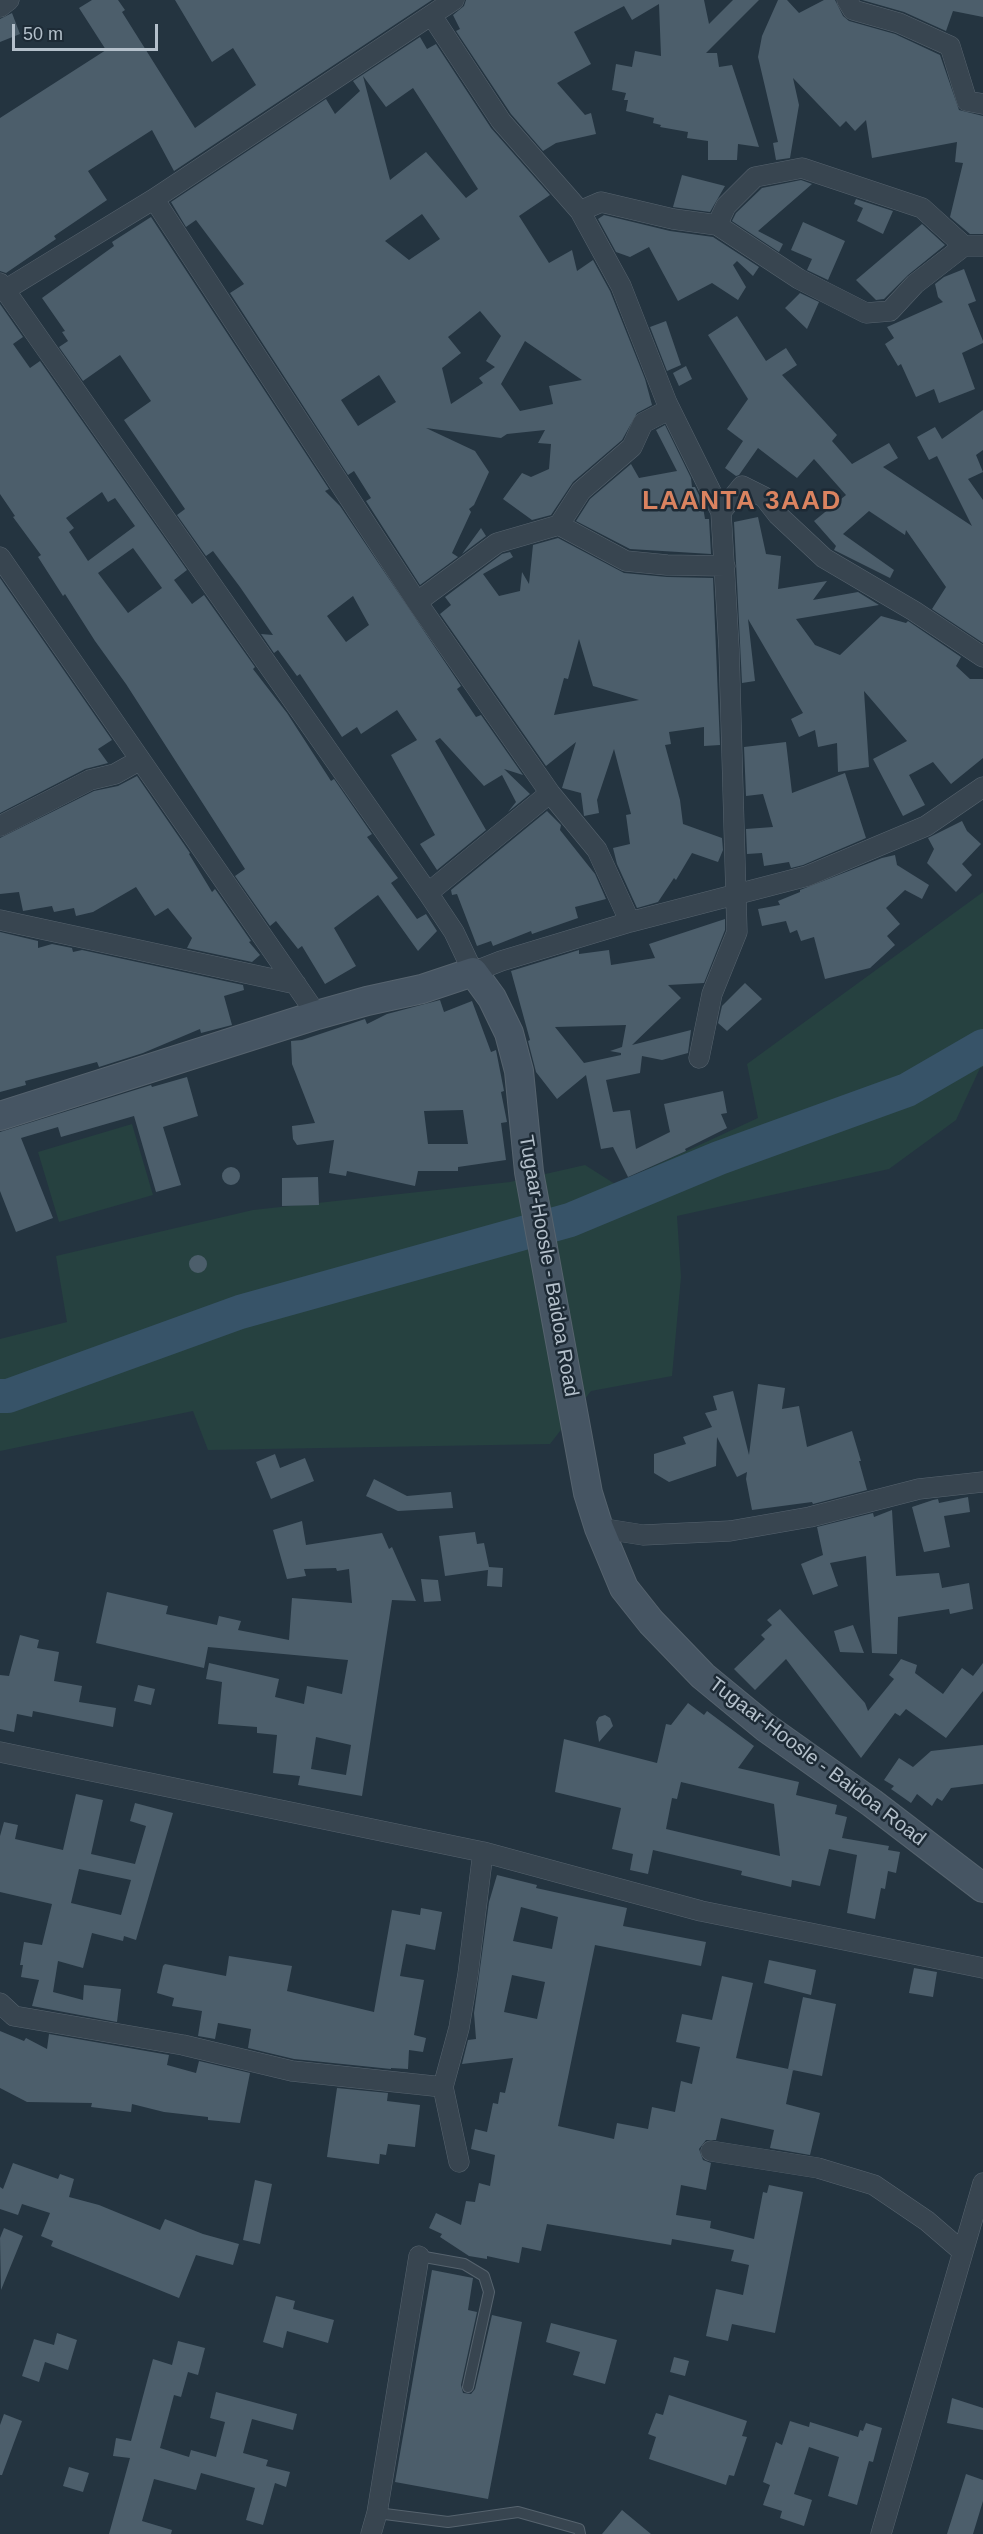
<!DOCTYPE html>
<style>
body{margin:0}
#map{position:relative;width:983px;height:2534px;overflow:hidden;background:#243440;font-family:Helvetica,sans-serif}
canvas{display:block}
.scale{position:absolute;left:12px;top:24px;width:146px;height:27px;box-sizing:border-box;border:3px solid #b4c0cb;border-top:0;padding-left:8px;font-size:18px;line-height:21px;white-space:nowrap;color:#b4c0cb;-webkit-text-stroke:4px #1d2a35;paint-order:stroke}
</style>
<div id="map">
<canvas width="983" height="2534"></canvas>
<div class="scale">50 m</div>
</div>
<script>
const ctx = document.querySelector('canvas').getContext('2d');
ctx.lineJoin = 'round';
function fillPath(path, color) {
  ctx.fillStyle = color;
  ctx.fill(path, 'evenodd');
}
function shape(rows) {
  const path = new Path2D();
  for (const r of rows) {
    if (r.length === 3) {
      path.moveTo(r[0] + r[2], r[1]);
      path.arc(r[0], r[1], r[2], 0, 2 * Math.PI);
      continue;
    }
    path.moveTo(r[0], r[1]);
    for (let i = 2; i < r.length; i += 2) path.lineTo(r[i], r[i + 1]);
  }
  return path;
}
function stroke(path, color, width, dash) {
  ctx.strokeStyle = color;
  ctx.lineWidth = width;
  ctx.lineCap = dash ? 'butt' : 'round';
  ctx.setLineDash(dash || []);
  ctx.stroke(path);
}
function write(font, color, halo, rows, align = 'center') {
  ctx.font = font + ' Helvetica,sans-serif';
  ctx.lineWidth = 5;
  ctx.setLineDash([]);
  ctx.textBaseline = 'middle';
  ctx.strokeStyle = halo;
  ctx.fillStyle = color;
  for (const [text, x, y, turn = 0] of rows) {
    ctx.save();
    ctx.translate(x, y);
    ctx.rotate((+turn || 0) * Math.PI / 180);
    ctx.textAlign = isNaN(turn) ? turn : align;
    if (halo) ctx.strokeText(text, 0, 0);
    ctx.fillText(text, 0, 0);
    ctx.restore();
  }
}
fillPath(shape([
 [983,892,983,1067,980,1068,956,1120,889,1169,677,1216,681,1277,672,1376,591,1391,550,1444,208,1450,193,1411,0,1451,0,1339,67,1322,56,1256,253,1210,510,1182,585,1165,615,1184,758,1118,747,1064],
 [132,1124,153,1195,59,1222,38,1152]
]), '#264140');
stroke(shape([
 [0,1396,8,1396,240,1312,570,1220,719,1158,907,1090,983,1046]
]), '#375368', 34);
fillPath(shape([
 [92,0,118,0,125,10,122,12,195,128,256,85,233,48,212,62,175,0,432,0,174,171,152,130,88,171,107,200,54,236,56,239,6,273,0,271,0,118,106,50,79,8],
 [466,0,704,0,709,24,733,0,759,0,706,53,717,53,719,67,732,65,759,147,738,144,737,160,708,160,708,141,687,138,688,132,660,127,661,125,653,123,654,118,626,111,628,100,624,100,626,93,612,90,616,64,632,67,635,51,661,56,659,4,632,20,624,6,574,32,591,64,557,83,585,115,591,113,596,134,556,143,543,151,511,114,456,31,460,29,453,15,464,6],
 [778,0,787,0,799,13,824,0,835,0,843,16,849,21,895,34,940,55,959,110,983,116,983,234,970,234,950,217,963,163,955,162,957,142,872,158,866,120,855,131,846,121,840,127,793,78,799,105,790,158,776,160,773,143,778,142,758,57,762,36],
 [862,0,983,0,983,17,953,11,946,31,904,12],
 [12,13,20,34,0,42,0,19],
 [420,37,427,49,436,44,491,128,550,195,519,216,549,263,572,250,577,271,593,260,610,291,645,379,652,405,637,413,622,440,573,482,551,515,532,520,503,499,522,473,531,477,549,469,551,444,538,443,545,430,507,434,501,438,426,428,475,451,489,472,474,505,469,509,471,512,452,553,458,557,420,585,366,501,371,498,354,471,348,475,230,293,244,284,196,220,186,227,171,202,326,99,335,114,360,91,353,81],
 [363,76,386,107,413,88,478,189,466,198,426,152,390,180],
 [422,214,440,239,409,260,385,241],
 [480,311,501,336,486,361,495,367,479,378,483,383,451,404,442,368,461,353,448,337],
 [525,341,582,380,549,386,553,404,520,411,501,384],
 [379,375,396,402,358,426,341,400],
 [682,175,725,186,710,212,673,207],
 [801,180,812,184,758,231,783,244,779,252,732,221,736,213,762,188],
 [856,199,893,211,883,234,857,221,863,208,854,204],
 [604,215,670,231,713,237,759,267,753,276,737,261,733,265,746,287,738,300,712,283,678,301,649,247,630,257,616,252,598,219],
 [151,217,329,489,325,491,340,506,461,686,457,689,476,717,481,715,523,775,504,769,530,794,508,812,516,802,502,775,484,786,440,738,435,741,486,830,437,870,420,844,435,835,391,755,417,740,397,710,361,734,357,727,342,737,300,674,297,676,278,650,274,653,261,634,273,635,240,587,213,551,206,556,177,515,185,509,124,420,151,401,120,355,83,381,59,347,68,341,62,332,65,331,42,298,114,246,112,242],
 [353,596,369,625,346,642,327,616],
 [803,222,845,241,828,280,807,270,812,259,791,250],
 [922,224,945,245,908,275,884,299,876,300,856,280],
 [964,269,976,301,968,304,983,341,983,343,962,353,975,389,939,403,934,389,916,397,901,364,898,366,885,344,894,338,887,327,943,302,938,297,935,284,944,277],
 [800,293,819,302,807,329,785,308],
 [0,304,23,337,13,344,30,368,40,361,187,570,174,580,192,604,204,595,255,667,253,669,287,713,331,781,334,779,372,834,367,837,398,878,391,883,417,919,426,914,437,931,418,951,378,895,334,928,356,966,325,984,302,946,298,949,276,921,270,926,235,876,245,869,126,684,95,641,65,594,63,596,38,557,41,555,13,517,15,516,0,494],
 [102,492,108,502,115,498,135,526,88,561,69,532,74,528,66,518],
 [133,548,162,588,128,613,98,573],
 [737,316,766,361,786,348,797,365,782,375,837,435,832,441,852,464,889,443,898,458,883,467,972,526,937,456,929,460,917,437,935,427,942,439,983,410,983,450,976,455,983,472,968,479,983,500,983,643,932,609,946,587,906,530,905,535,869,511,843,534,894,570,890,578,834,550,836,546,814,521,846,495,814,459,797,478,758,448,739,475,736,476,725,468,743,441,727,429,748,399,708,335],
 [666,321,681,365,667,371,650,327],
 [686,366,692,379,679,386,673,373],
 [665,425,691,478,692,487,695,487,702,501,705,519,709,519,711,554,630,549,576,521,590,499,631,464,639,478,677,471,656,430],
 [758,517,766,554,781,556,778,589,827,581,813,600,858,592,879,605,796,619,815,645,840,655,881,616,906,623,908,621,961,657,956,666,970,679,983,679,983,758,951,784,933,762,909,775,925,805,903,816,873,759,907,741,864,691,869,767,838,772,837,743,818,747,815,730,799,737,791,719,803,713,748,619,755,681,742,683,734,522],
 [481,528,486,536,462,554],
 [558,538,624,573,667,577,713,578,720,745,704,746,704,727,669,732,671,744,665,745,680,800,683,824,722,838,723,850,718,862,692,853,676,880,674,878,658,902,637,908,617,864,613,848,630,844,626,815,631,814,614,749,597,800,599,813,584,816,581,793,562,788,576,742,546,766,440,614,451,605,445,597,502,554,510,552,513,557,483,574,499,596,520,591,522,572,529,584,533,545],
 [579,639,593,686,639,700,554,715,564,678,568,679],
 [0,578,112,740,98,749,108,763,85,769,0,813],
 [786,742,792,793,845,773,866,838,803,865,791,868,789,862,764,866,762,853,747,854,746,829,773,827,763,794,746,796,744,747],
 [137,776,190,853,189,854,212,892,215,889,251,941,249,942,260,955,252,962,187,948,192,938,168,908,155,916,136,887,93,912,76,916,74,908,54,912,52,906,23,911,19,892,0,894,0,838,94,791,118,786],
 [547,811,561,825,560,830,595,874,606,899,575,907,578,918,532,934,531,931,493,946,491,941,477,946,457,894,452,895,451,890],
 [962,821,967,831,981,844,962,864,972,875,956,892,927,863,934,849,928,838],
 [895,855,897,865,929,885,922,899,905,890,886,908,900,924,887,936,895,945,870,968,825,979,814,937,801,941,797,930,790,933,786,921,762,926,758,909,780,905,778,901,800,892,800,890,882,858],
 [725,919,725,930,704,983,668,985,681,998,632,1045,691,1030,688,1053,662,1060,642,1056,640,1073,606,1080,613,1112,630,1110,636,1149,670,1132,664,1104,723,1091,727,1113,721,1114,727,1128,685,1149,686,1151,628,1177,613,1147,601,1149,586,1075,557,1099,536,1072,528,1041,530,1040,511,971,579,950,579,954,609,950,611,965,655,958,649,944],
 [626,1025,622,1047,610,1051,621,1053,621,1055,584,1063,555,1027],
 [0,932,38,941,38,948,52,944,72,948,73,952,82,950,243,985,244,990,224,996,232,1025,201,1033,200,1029,143,1053,99,1067,97,1062,25,1081,26,1085,0,1092],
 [745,983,762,999,727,1031,718,1023,722,1006],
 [440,1000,444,1012,472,1001,491,1052,496,1050,504,1091,501,1092,507,1122,501,1123,506,1160,458,1167,458,1171,418,1171,415,1186,347,1171,346,1176,329,1173,334,1140,297,1145,293,1139,292,1126,315,1123,292,1064,291,1041,302,1040,365,1019,367,1024,387,1014],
 [463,1110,468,1144,428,1144,424,1111],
 [187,1077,198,1116,163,1127,181,1185,156,1192,134,1116,61,1137,58,1127,21,1138,53,1218,16,1232,0,1191,0,1132,151,1085,152,1087],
 [231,1176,9],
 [318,1177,319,1205,282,1206,282,1178],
 [198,1264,9],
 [758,1384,785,1388,782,1409,799,1406,807,1447,852,1431,861,1461,859,1461,867,1490,813,1504,812,1502,752,1510,746,1479,747,1472,737,1477,717,1437,716,1466,669,1482,654,1473,654,1454,686,1444,683,1437,712,1427,705,1413,717,1410,713,1396,733,1391,749,1455],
 [275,1454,280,1468,305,1458,314,1481,271,1499,256,1462],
 [374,1479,407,1496,451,1492,453,1508,398,1511,366,1496],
 [968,1497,970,1512,944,1516,950,1547,924,1552,912,1507,933,1500,938,1499,939,1503],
 [892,1510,896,1576,939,1573,942,1588,969,1583,973,1609,950,1614,949,1609,898,1617,897,1654,872,1653,866,1556,830,1563,838,1586,813,1595,801,1564,823,1555,817,1527,873,1513,874,1517],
 [302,1521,306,1545,382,1533,389,1549,392,1547,416,1601,392,1600,362,1796,298,1785,300,1776,273,1773,277,1735,257,1733,257,1727,218,1724,222,1682,206,1679,209,1663,279,1679,275,1697,304,1704,307,1686,342,1694,348,1660,208,1647,204,1668,96,1643,107,1592,168,1606,166,1614,217,1625,219,1616,241,1621,238,1630,289,1640,292,1598,352,1603,349,1569,337,1571,336,1568,304,1569,306,1576,287,1579,273,1530],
 [316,1737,351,1745,346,1775,311,1769],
 [475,1532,477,1544,484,1543,489,1567,503,1568,502,1587,487,1586,488,1570,445,1576,439,1536],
 [421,1579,438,1580,441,1601,424,1602],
 [780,1609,865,1703,868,1711,894,1679,889,1675,901,1659,917,1665,915,1673,943,1694,962,1668,973,1676,983,1663,983,1691,946,1738,906,1709,900,1716,895,1713,861,1758,786,1659,755,1690,734,1669,765,1639,761,1635,772,1625,767,1620],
 [853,1625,864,1653,840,1652,834,1631],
 [20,1635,39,1640,37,1648,59,1652,54,1681,82,1686,79,1702,116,1708,113,1727,33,1711,32,1717,17,1714,14,1732,0,1729,0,1675,9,1676],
 [138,1685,155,1689,151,1705,134,1701],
 [688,1703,704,1715,707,1711,754,1746,738,1768,799,1782,796,1795,837,1805,835,1814,847,1817,842,1838,889,1846,888,1850,900,1852,896,1873,888,1871,885,1889,881,1888,875,1919,847,1913,857,1855,829,1849,820,1886,792,1880,791,1887,741,1875,742,1871,653,1850,648,1874,630,1870,633,1854,612,1849,621,1808,555,1792,564,1739,657,1763,666,1724,671,1725],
 [681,1782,774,1804,780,1856,666,1829,672,1798,677,1799],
 [605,1715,610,1718,613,1726,599,1742,596,1722,599,1717],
 [983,1745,983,1784,951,1788,942,1801,937,1798,932,1806,917,1794,911,1803,891,1789,894,1786,884,1780,899,1758,913,1767,931,1751],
 [76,1794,103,1800,91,1854,135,1864,146,1826,130,1821,135,1803,173,1813,136,1940,124,1936,123,1941,92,1933,83,1968,58,1961,53,1992,83,2000,84,1985,121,1989,117,2022,32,2006,39,1980,21,1977,23,1965,20,1965,24,1942,42,1945,52,1904,0,1892,0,1836,4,1822,18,1825,15,1839,63,1850],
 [79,1869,131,1880,121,1915,71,1903],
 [497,1875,537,1885,536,1888,627,1908,623,1926,706,1942,701,1966,595,1945,558,2126,614,2139,617,2123,648,2129,652,2107,675,2112,681,2081,692,2084,700,2047,676,2042,682,2014,712,2020,722,1976,753,1983,736,2058,793,2070,786,2104,820,2113,810,2155,770,2148,774,2130,721,2118,716,2140,706,2140,699,2149,703,2160,711,2163,706,2190,681,2185,676,2215,711,2221,710,2228,754,2239,763,2192,767,2193,769,2185,803,2192,775,2333,732,2324,728,2341,706,2336,716,2289,743,2295,749,2265,731,2261,734,2250,672,2239,671,2245,547,2224,541,2251,522,2247,519,2263,487,2256,487,2259,469,2256,440,2237,442,2234,429,2228,436,2213,461,2225,466,2201,475,2202,479,2183,490,2186,495,2155,471,2149,475,2129,487,2132,493,2103,498,2104,500,2092,505,2093,513,2058,462,2064,468,2040,476,2039,474,2013,489,1902],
 [521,1907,558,1917,552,1949,513,1941],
 [512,1975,545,1982,537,2019,504,2012],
 [421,1908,442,1912,435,1950,406,1944,400,1976,424,1980,414,2035,426,2038,423,2052,409,2050,408,2069,391,2068,391,2069,294,2059,248,2048,251,2029,218,2023,215,2039,198,2036,202,2011,172,2006,174,1998,157,1993,163,1966,165,1964,226,1976,229,1956,292,1966,287,1991,374,2012,392,1910,420,1915],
 [769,1960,816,1970,811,1995,764,1983],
 [914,1968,937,1972,933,1997,909,1993],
 [803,1997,836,2004,822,2076,788,2069],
 [0,2031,24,2041,26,2038,47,2049,49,2034,169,2055,167,2065,196,2073,199,2061,250,2073,240,2123,208,2120,208,2117,164,2112,132,2104,131,2112,91,2107,92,2103,27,2102,0,2088],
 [337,2088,388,2093,387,2101,420,2105,415,2147,388,2144,386,2155,380,2154,379,2164,327,2157],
 [13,2163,58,2179,60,2174,74,2179,69,2197,99,2205,160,2230,165,2219,203,2234,239,2244,233,2265,196,2255,179,2298,51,2246,53,2241,41,2236,50,2213,22,2204,18,2215,0,2209,0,2187,3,2189],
 [255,2180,272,2184,260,2244,243,2240],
 [4,2228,23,2236,1,2290,0,2238],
 [432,2270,473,2278,468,2310,477,2312,461,2385,463,2393,471,2394,475,2389,492,2315,522,2322,488,2499,395,2482],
 [276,2296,295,2301,293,2309,334,2320,328,2343,287,2331,283,2348,263,2342],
 [551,2323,617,2340,605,2384,573,2375,580,2352,546,2342],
 [57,2333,77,2340,68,2370,45,2362,39,2382,22,2376,34,2339,54,2345],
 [178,2341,205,2348,198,2375,188,2372,181,2397,174,2395,160,2448,189,2457,191,2450,216,2457,225,2422,210,2418,216,2392,297,2414,293,2430,252,2419,243,2453,268,2460,266,2466,290,2472,286,2487,275,2483,263,2525,246,2520,255,2488,201,2473,196,2490,154,2479,142,2521,172,2530,171,2534,109,2534,130,2458,113,2456,116,2438,131,2441,153,2359,172,2365],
 [674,2357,689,2361,685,2376,670,2372],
 [669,2395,747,2421,742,2436,747,2437,734,2476,729,2475,726,2485,649,2459,656,2437,648,2434,656,2413,663,2415],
 [952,2398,983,2408,983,2430,947,2423],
 [4,2414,22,2421,2,2475,0,2475,0,2425],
 [790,2421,809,2427,810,2422,858,2437,860,2430,863,2431,866,2423,882,2428,873,2462,869,2461,857,2505,828,2496,839,2457,809,2447,794,2494,812,2500,804,2526,780,2518,782,2511,763,2505,770,2485,763,2482,776,2442,782,2445],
 [69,2467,89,2473,83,2492,63,2486],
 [966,2474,983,2480,983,2501,973,2534,947,2534],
 [622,2510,651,2534,602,2534]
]), '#4c5e6b');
const lane = shape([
 [419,2256,464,2264,484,2276,489,2292,468,2387],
 [377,2513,448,2522,518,2512,579,2529,580,2534]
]);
const street = shape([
 [847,0,853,10,899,23,950,46,967,101,983,104],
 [0,7,9,0],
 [432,16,501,121,580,211,621,286,667,403,721,512,729,649,737,932,712,994,699,1058],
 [154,199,417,602,550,793,597,850,630,922],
 [580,211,601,202,673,219,717,225,799,279,866,313,890,311,915,284,964,246,983,246],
 [717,225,726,206,755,177,802,168,922,208,964,246],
 [0,283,428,893,454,932,473,972,501,961,630,922,807,876,926,826,983,787],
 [5,290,154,199,454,0],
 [721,512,742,486,764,497,778,515,824,558,914,611,983,657],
 [559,525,581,491,632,447,643,423,670,409],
 [0,557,317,1015],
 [417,602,497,543,559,525,626,561,667,565,725,566],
 [0,826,90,780,115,774,140,760],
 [428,893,550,793],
 [0,920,296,984],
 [599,1528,643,1535,730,1531,810,1517,919,1489,983,1482],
 [0,1752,483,1852,701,1911,983,1968],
 [0,2003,14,2016,183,2045,292,2071,443,2087,459,2162],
 [443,2087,459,2028,468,1974,483,1852],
 [711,2151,818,2168,874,2185,927,2221,963,2252],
 [371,2534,377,2513,419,2256],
 [881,2534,983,2183]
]);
const secondary = shape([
 [0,1116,317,1015,367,1001,422,989,473,972,492,998,509,1033,519,1071,529,1172,588,1493,599,1528,624,1588,651,1622,703,1676,765,1727,872,1803,983,1888]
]);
stroke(lane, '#56636e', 12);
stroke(street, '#56636e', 21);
stroke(secondary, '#56636e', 30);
stroke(lane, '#384550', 10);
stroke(street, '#384550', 20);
stroke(secondary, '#465563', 28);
write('20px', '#b4c0cb', '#1d2a35', [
 ["Tugaar-Hoosle - Baidoa Road",548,1266,80],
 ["Tugaar-Hoosle - Baidoa Road",817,1762,37]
]);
ctx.letterSpacing = '1.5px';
write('bold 26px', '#da8360', '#1d2a35', [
 ["LAANTA 3AAD",742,502]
]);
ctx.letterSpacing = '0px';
</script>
